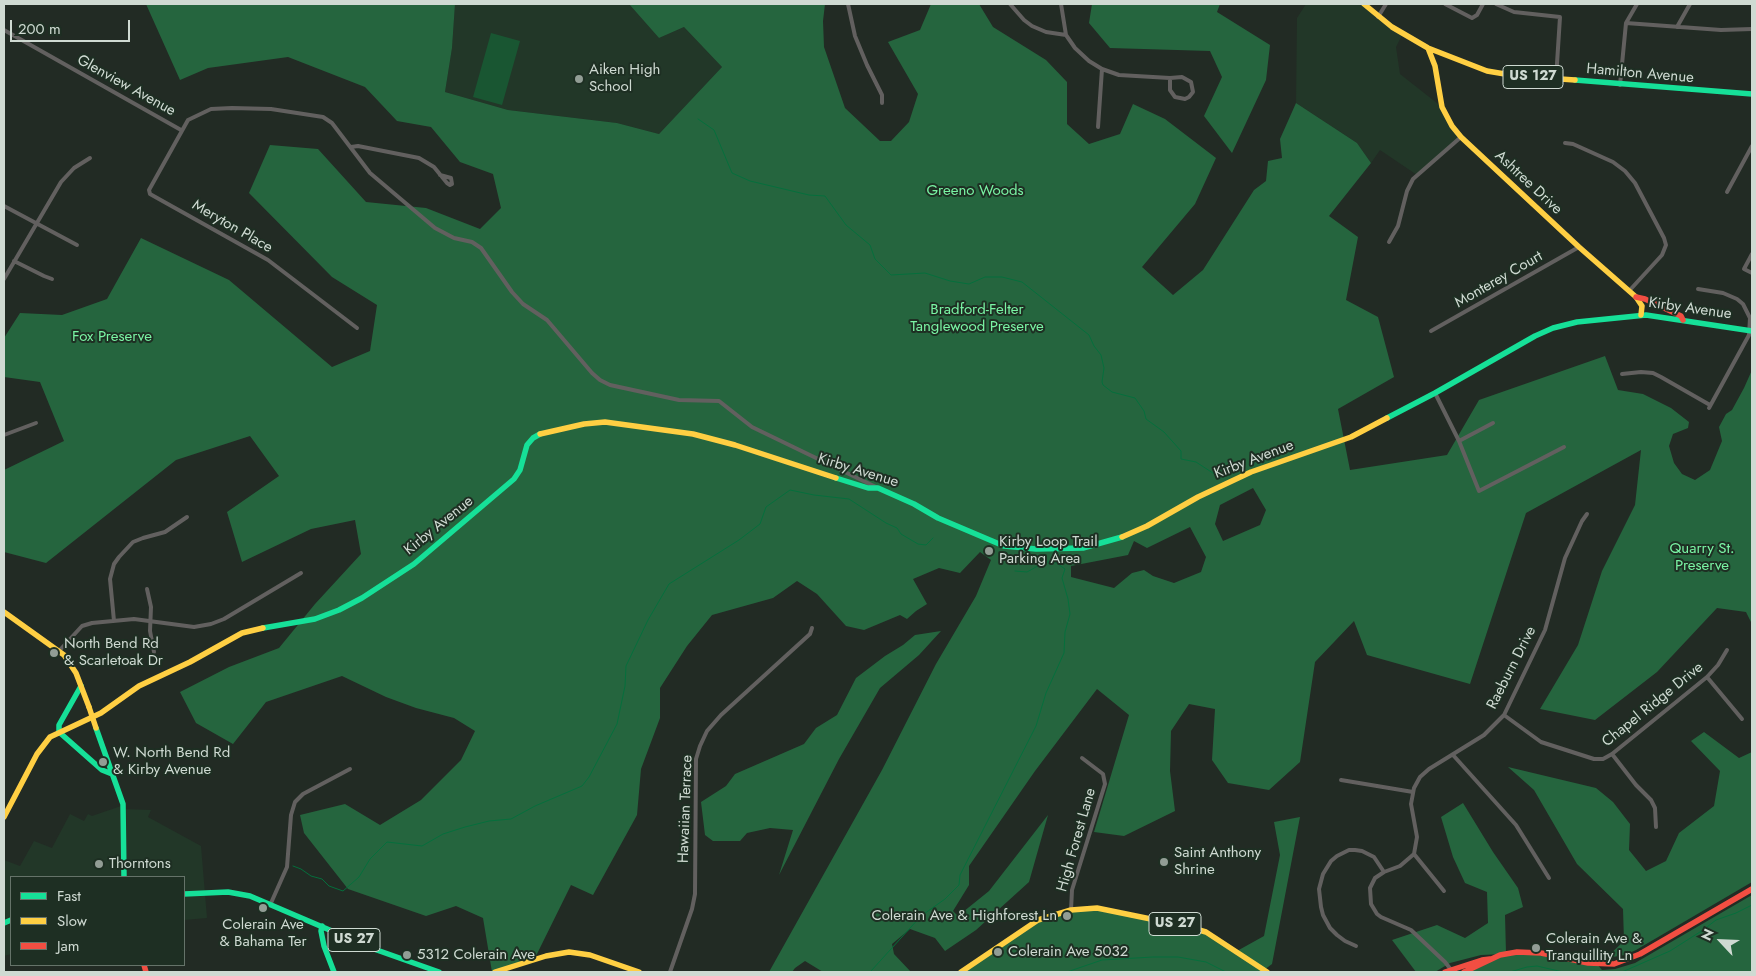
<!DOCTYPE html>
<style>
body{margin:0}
#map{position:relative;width:1756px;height:976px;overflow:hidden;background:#222b24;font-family:Jost,sans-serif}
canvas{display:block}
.frame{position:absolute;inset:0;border:5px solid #cfdad2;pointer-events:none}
.legend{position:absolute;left:10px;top:876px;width:175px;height:90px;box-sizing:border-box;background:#1e2f23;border:1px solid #657369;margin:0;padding:6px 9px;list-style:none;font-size:15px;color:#cfdad2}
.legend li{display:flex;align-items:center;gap:10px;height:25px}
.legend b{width:25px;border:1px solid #657369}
.north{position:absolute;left:1696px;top:916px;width:50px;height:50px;-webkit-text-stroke:4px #1e2f23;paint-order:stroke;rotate:295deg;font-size:14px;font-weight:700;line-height:20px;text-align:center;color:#cfdad2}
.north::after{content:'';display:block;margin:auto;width:18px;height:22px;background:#cfdad2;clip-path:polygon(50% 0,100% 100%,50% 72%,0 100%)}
.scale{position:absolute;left:10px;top:20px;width:120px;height:22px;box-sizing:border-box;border:2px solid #cfdad2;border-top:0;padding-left:6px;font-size:15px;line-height:18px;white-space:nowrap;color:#cfdad2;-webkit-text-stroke:4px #1e2f23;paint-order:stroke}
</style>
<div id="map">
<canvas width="1756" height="976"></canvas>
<div class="frame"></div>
<ul class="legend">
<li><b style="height:6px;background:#16e098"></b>Fast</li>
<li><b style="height:6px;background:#ffcf43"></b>Slow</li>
<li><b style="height:6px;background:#f24e42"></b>Jam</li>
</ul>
<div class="north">N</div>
<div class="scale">200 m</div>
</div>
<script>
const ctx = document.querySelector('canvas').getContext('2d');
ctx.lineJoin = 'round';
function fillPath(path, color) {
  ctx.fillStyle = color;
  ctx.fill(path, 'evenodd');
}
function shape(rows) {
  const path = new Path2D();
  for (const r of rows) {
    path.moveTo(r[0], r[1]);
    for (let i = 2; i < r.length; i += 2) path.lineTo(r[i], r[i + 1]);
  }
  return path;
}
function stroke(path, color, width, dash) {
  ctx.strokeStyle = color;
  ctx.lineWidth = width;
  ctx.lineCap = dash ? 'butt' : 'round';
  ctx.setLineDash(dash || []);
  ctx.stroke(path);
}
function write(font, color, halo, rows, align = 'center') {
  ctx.font = font + ' Jost,sans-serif';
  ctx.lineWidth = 4;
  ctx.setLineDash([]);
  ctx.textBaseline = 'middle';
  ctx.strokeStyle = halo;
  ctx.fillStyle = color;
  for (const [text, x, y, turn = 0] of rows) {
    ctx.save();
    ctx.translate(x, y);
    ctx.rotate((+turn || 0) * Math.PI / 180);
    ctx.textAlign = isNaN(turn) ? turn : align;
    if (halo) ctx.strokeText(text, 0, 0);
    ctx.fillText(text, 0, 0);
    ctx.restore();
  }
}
fillPath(shape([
 [455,4,629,4,659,38,684,27,722,67,659,134,617,123,508,110,445,92,452,48],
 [1306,4,1364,4,1403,33,1396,47,1400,74,1442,107,1461,137,1417,175,1380,150,1371,163,1357,143,1296,103,1297,18],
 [124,805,124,809,151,810,148,817,201,846,207,918,184,920,184,877,11,877,11,954,4,956,4,860,20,866,34,841,52,848,70,814,84,821,88,814,92,816]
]), '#223728');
fillPath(shape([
 [491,33,520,41,502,105,473,97]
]), '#195632');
fillPath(shape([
 [146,4,455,4,452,48,445,92,508,110,617,123,659,134,722,67,684,27,659,38,629,4,825,4,823,21,824,47,845,108,880,141,891,141,909,122,918,94,888,42,920,30,931,4,979,4,993,27,1046,60,1067,82,1067,124,1089,144,1120,134,1133,104,1165,119,1216,158,1195,204,1142,267,1173,295,1203,270,1254,190,1266,181,1268,161,1282,158,1280,139,1296,103,1357,143,1371,163,1329,216,1358,237,1346,300,1378,317,1394,377,1338,409,1350,470,1447,455,1479,400,1605,356,1618,390,1643,394,1671,408,1689,422,1688,428,1673,434,1669,446,1674,463,1682,474,1695,480,1710,470,1722,441,1719,427,1726,414,1732,410,1744,388,1752,370,1752,624,1746,612,1717,608,1657,672,1595,720,1540,709,1578,645,1602,571,1635,505,1641,450,1526,513,1470,684,1367,655,1354,621,1315,662,1300,762,1269,790,1228,783,1212,760,1215,709,1189,704,1171,731,1170,771,1175,811,1124,836,1094,832,1129,715,1097,689,1035,771,969,866,969,885,953,911,958,916,989,891,1048,815,1029,882,976,930,945,951,935,938,910,929,892,944,894,954,911,972,823,972,805,961,795,968,792,972,769,972,882,770,936,664,976,596,991,560,980,552,960,573,939,568,913,579,927,604,916,611,907,619,900,615,864,630,846,626,817,594,797,581,773,598,712,615,687,646,660,688,660,718,641,769,637,815,593,895,571,885,534,960,492,972,483,918,456,906,426,916,348,889,304,833,300,815,345,804,380,825,421,800,461,760,475,731,454,718,416,708,386,697,342,676,266,702,233,744,196,723,180,692,229,667,279,648,315,604,361,554,355,520,311,529,242,562,227,512,279,476,250,436,176,460,46,563,4,552,4,470,64,441,40,382,4,377,4,338,20,313,62,315,107,299,141,238,229,280,332,367,370,351,377,305,332,277,249,193,270,145,318,149,366,202,426,208,480,229,501,208,493,174,460,162,431,127,397,121,365,87,288,57,208,68,180,80],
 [1253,488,1266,510,1260,525,1223,541,1215,524,1220,505],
 [1190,527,1206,557,1201,572,1174,583,1153,576,1144,570,1132,573,1114,588,1071,577,1071,566,1128,555,1134,541,1147,548],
 [1092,4,1220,4,1217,12,1270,45,1266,80,1232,153,1204,116,1222,77,1210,51,1110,48,1089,23],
 [941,631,919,655,880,688,839,759,779,875,793,830,770,828,747,833,740,841,713,841,705,835,701,802,726,786,735,774,804,744,816,728,837,715,856,678,885,656,903,645,915,635],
 [1704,732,1739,758,1752,752,1752,882,1636,950,1625,955,1606,958,1624,941,1623,909,1577,864,1534,790,1508,767,1596,788,1613,802,1630,824,1629,850,1646,871,1666,861,1679,833,1714,806,1720,771,1691,741],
 [1463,803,1493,852,1518,888,1523,907,1505,915,1506,953,1517,952,1597,964,1602,970,1615,969,1635,963,1752,895,1752,972,1464,972,1504,954,1481,955,1450,963,1435,972,1416,972,1392,940,1437,925,1465,938,1488,923,1487,892,1465,883,1453,857,1441,817],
 [1300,817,1272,964,1264,970,1267,972,961,972,1048,916,1097,908,1206,932,1237,951,1264,936,1280,855,1274,822]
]), '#25653e');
stroke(shape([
 [698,119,714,130,732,173,750,181,809,195,825,196,846,225,870,245,875,259,891,275,925,273,950,281,969,284,985,277,1002,277,1022,282,1089,335,1094,346,1101,355,1104,368,1102,382,1103,385,1112,392,1135,398,1144,411,1146,419,1164,432,1181,451,1181,459,1196,462,1219,477],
 [293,866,301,869,311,876,322,879,329,886,343,891,359,877,370,859,387,842,422,846,443,834,465,827,489,821,511,819,535,806,582,786,589,777,617,724,625,686,626,666,648,620,669,584,739,540,760,524,766,507,790,490,814,495,849,499,886,523,897,528,901,534,918,544,926,545,933,538],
 [871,971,921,916,945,899,959,885,960,875,1036,726,1046,693,1064,653,1065,632,1070,614,1068,599,1062,578,1065,569,1055,562,1045,562,1027,572,1015,571],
 [1067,972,1102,960,1153,957,1178,957,1206,962,1226,972],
 [1510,972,1527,967,1537,966,1563,972],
 [1622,972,1670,951,1703,930,1716,920,1736,913,1752,905]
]), '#056f3c', 1);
stroke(shape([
 [848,4,855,36,867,65,882,95,882,103],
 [1010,4,1024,20,1032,26,1046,32,1066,35],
 [1061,4,1066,35,1075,48,1089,61,1102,69,1119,75,1170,78,1170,90,1175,97,1185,99,1189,97,1193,92,1191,82,1182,77,1170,78],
 [1445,4,1472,18,1477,15,1483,4],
 [1496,4,1514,12,1560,17,1556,79],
 [1378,17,1386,4],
 [1626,23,1721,30,1752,29],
 [1677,27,1690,4],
 [4,30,181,130],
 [1620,85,1626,23,1637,4],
 [1098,127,1102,69],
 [1565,143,1573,144,1613,162,1625,171,1635,183,1664,238,1666,245,1662,255,1629,291],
 [351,147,358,146,419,158,434,167,447,183,450,185,452,184,451,178,440,175],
 [1727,192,1752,146],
 [4,206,77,245],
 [1389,242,1398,226,1407,191,1413,179,1461,137],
 [1752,254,1744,269,1752,273],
 [14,261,44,276,52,279],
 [4,279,61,182,74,168,90,158],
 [1698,289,1723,293,1737,299,1743,304,1750,318,1749,335,1709,408],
 [357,328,268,260,150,194,149,190,188,120,211,109,232,108,271,109,323,117,332,123,370,173,435,228,454,238,472,242,481,248,512,292,523,304,547,320,592,373,600,380,610,385,679,400,719,401,752,427,878,488],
 [1431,331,1579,247],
 [1622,374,1641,372,1653,373,1661,377,1710,405],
 [1435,393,1459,441,1479,491,1564,447],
 [4,435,36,423],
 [1459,441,1493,423],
 [147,589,151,607,150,631,154,652],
 [114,621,110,579,114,564,119,557,133,542,143,538,165,532,187,517],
 [59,651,82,626,92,623,134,619,194,627,211,624,224,619,301,573],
 [1707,677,1742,719],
 [1504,715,1541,742,1594,759,1603,759,1612,754,1707,677,1718,665,1727,650],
 [1612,754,1636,785,1651,800,1655,808,1656,827],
 [1453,755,1516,825,1549,878],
 [1341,780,1413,792],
 [1414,854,1444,891],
 [271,903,287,867,291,815,295,802,303,794,350,769],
 [1071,910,1072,890,1105,784,1103,774,1082,758],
 [1356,946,1345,941,1337,935,1330,928,1323,915,1321,907,1319,889,1323,874,1331,861,1337,856,1349,850,1355,850,1362,851,1374,857,1384,872],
 [1452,971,1445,962,1411,930,1381,917,1377,914,1371,904,1370,888,1375,878,1384,872,1400,866,1414,854,1417,837,1411,804,1414,788,1420,777,1429,769,1484,735,1504,715,1545,630,1565,558,1582,521,1587,514],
 [670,972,692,909,695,894,696,759,700,746,707,731,721,715,810,634,812,628]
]), '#62605f', 4);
stroke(shape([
 [1575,80,1752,94],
 [1387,418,1435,393,1535,336,1553,328,1577,322,1646,315,1752,331],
 [836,478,868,488,878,488,914,504,938,518,1004,546,1036,549,1083,548,1122,537],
 [263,628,315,619,339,610,362,598,414,564,514,479,520,470,527,445,533,438,540,434],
 [96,728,123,804,124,877],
 [59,732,102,770,112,774],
 [59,732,59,725,81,686],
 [184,894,228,892,250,896,374,949,439,972],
 [4,923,11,920],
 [322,926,321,931,324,946,334,972]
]), '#16e098', 5.5);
stroke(shape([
 [1364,4,1392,27,1428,48,1487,71,1517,76,1575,80],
 [1428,48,1435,66,1442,107,1452,126,1461,137,1579,247,1636,297,1642,306,1641,315],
 [540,434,584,424,605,422,693,434,735,445,836,478],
 [1122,537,1147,526,1198,497,1251,472,1351,437,1387,418],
 [4,612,64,655,76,673,89,707],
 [4,817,37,754,50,737,101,713,139,686,190,662,242,633,263,628],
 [495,972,546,956,569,952,590,955,639,972],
 [961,972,1038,920,1071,910,1097,908,1185,926,1206,932,1267,972]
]), '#ffcf43', 5.5);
stroke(shape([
 [1636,297,1645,299,1681,316,1683,320],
 [144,965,146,972],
 [1445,972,1482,960,1490,959],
 [1464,972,1500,955,1517,952,1541,953,1588,963,1614,964,1640,954,1752,889]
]), '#f24e42', 5.5);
stroke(shape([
 [89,707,96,728]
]), '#ffcf43', 5.5);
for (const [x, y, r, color] of [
 [579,79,5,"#929d95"],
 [989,551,5,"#929d95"],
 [54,653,5,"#929d95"],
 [103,762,5,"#929d95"],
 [1164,862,5,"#929d95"],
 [99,864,5,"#929d95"],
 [263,908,5,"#929d95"],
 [1067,916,5,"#929d95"],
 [1536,948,5,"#929d95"],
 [998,952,5,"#929d95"],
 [407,955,5,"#929d95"]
]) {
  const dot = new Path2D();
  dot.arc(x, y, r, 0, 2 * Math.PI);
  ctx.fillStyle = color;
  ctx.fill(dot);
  stroke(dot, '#1e2f23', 2);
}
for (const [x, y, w] of [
 [1533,77,60],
 [1175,924,52],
 [354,940,52]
]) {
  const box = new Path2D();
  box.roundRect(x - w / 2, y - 11.5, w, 23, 4);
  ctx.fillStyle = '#1e2f23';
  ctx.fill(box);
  stroke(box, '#cfdad2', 1);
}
write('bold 14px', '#cfdad2', null, [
 ["US 127",1533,77],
 ["US 27",1175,924],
 ["US 27",354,940]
]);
write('15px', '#cfdad2', '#1e2f23', [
 ["Aiken High",589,70],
 ["School",589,87],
 ["Kirby Loop Trail",999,542],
 ["Parking Area",999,559],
 ["North Bend Rd",64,644],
 ["& Scarletoak Dr",64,661],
 ["W. North Bend Rd",113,753],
 ["& Kirby Avenue",113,770],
 ["Saint Anthony",1174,853],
 ["Shrine",1174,870],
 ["Thorntons",109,864],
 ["Colerain Ave & Highforest Ln",1057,916,"right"],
 ["Colerain Ave",263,925,"center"],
 ["& Bahama Ter",263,942,"center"],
 ["Colerain Ave &",1546,939],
 ["Tranquillity Ln",1546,956],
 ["Colerain Ave 5032",1008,952],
 ["5312 Colerain Ave",417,955]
], 'left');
write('15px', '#cfdad2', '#1e2f23', [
 ["Hamilton Avenue",1640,74,5],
 ["Glenview Avenue",126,86,29],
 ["Ashtree Drive",1528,183,43],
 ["Meryton Place",232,227,30],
 ["Monterey Court",1499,280,-30],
 ["Kirby Avenue",1690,309,8],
 ["Kirby Avenue",1254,460,-21],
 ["Kirby Avenue",858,471,17],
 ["Kirby Avenue",439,526,-39],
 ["Raeburn Drive",1512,668,-63],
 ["Chapel Ridge Drive",1653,705,-39],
 ["Hawaiian Terrace",686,809,-88],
 ["High Forest Lane",1077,840,-74]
]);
write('15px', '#7af4a4', '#1e2f23', [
 ["Greeno Woods",975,191],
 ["Bradford-Felter",977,310],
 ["Tanglewood Preserve",977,327],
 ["Fox Preserve",112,337],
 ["Quarry St.",1702,549],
 ["Preserve",1702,566]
]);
</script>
